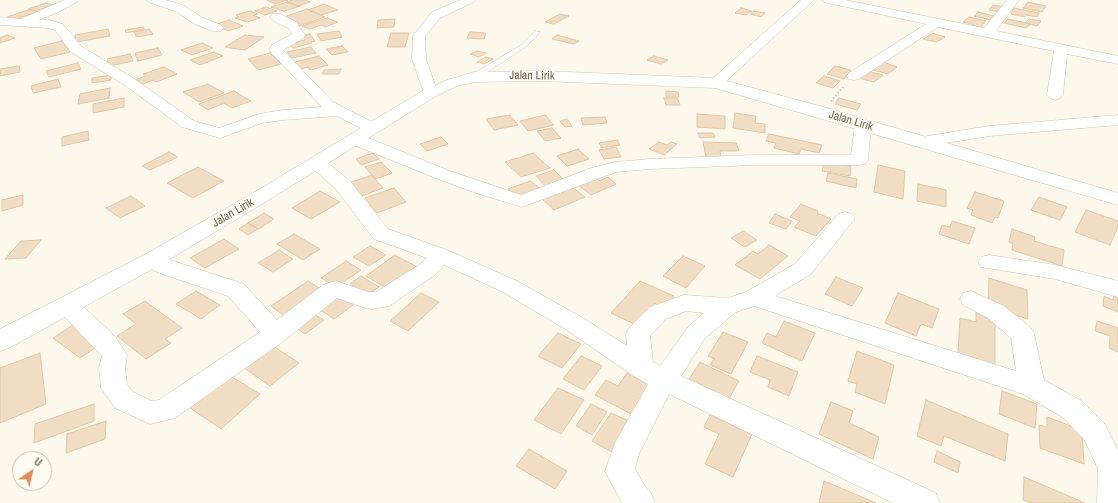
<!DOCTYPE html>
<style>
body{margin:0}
#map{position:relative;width:1118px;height:503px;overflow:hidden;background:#fcf8ec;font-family:"Archivo Narrow",sans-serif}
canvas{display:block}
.north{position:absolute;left:12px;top:451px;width:40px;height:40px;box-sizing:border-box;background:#fefcf2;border:1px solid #c8bfb1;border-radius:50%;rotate:34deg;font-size:11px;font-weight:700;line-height:16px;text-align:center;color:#77644f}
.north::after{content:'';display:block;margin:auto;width:14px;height:18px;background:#df8d58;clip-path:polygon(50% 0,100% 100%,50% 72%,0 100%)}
</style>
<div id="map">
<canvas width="1118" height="503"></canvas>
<div class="north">U</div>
</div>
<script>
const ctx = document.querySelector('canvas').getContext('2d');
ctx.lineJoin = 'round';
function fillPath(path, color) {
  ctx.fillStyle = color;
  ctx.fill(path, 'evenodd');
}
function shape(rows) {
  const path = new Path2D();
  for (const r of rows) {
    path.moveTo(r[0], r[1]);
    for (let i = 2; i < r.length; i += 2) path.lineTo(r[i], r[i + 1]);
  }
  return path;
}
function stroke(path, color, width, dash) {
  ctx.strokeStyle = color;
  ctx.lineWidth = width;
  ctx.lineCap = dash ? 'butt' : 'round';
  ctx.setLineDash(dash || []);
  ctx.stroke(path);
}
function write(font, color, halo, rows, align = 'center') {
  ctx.font = font + ' "Archivo Narrow",sans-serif';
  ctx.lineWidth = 3.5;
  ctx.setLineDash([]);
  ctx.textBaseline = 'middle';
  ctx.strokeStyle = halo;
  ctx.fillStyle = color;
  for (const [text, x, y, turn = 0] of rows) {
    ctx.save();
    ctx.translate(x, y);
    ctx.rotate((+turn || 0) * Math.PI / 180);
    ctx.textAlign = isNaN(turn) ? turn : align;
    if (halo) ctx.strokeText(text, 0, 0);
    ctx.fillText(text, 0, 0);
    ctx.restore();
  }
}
const building = shape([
 [267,0,288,0,275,4,267,0],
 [292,0,304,0,310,2,299,6,287,2,292,0],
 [287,2,300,6,284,11,271,7,287,2],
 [1028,2,1046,6,1042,12,1023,8,1028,2],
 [46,3,53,5,35,11,28,9,46,3],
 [324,4,338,10,321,15,308,10,324,4],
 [993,5,1004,7,1001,12,989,10,993,5],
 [266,7,277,11,265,15,255,11,266,7],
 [741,8,752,11,746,15,735,13,741,8],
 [1014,8,1039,13,1037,17,1026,15,1025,17,1011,14,1014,8],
 [307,9,325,17,299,26,281,18,307,9],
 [28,10,37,12,16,19,7,17,28,10],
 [250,11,258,14,253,15,260,18,247,22,235,18,239,17,236,15,250,11],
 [754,11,765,13,761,17,750,14,754,11],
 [978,12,994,16,991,20,974,16,978,12],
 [560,14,569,16,554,24,545,22,560,14],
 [969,17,986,21,979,29,972,27,974,25,963,22,969,17],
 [327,18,338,22,325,27,321,25,310,29,302,26,327,18],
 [395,19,394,27,377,28,378,20,395,19],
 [1008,19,1031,24,1026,28,1004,23,1008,19],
 [1029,19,1041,21,1037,26,1025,23,1029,19],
 [229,20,243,26,228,31,214,25,229,20],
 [143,27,144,29,126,33,125,30,143,27],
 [108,29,110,36,76,42,75,35,108,29],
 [149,29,153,34,137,37,134,32,149,29],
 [339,31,342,37,321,41,317,34,339,31],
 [470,32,486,33,484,39,467,38,470,32],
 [391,33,409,33,405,47,387,47,391,33],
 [933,33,945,37,936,42,923,39,933,33],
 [310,34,315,41,311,42,312,43,293,48,290,44,305,40,301,36,310,34],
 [7,35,15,38,0,43,0,38,7,35],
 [245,35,264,37,245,50,225,47,245,35],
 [557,35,579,41,574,44,552,39,557,35],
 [62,41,70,52,41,59,34,48,62,41],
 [202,43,213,48,192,55,181,50,202,43],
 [342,46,348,52,332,55,326,49,342,46],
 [311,47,316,53,292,58,287,52,311,47],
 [158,48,162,55,138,61,135,53,158,48],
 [477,51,486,53,479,57,470,54,477,51],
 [214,52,223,56,200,65,190,60,214,52],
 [270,53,281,64,258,70,248,59,270,53],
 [130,54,133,61,109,66,107,59,130,54],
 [319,56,328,65,310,70,308,67,301,69,295,62,319,56],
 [654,56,668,60,661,64,647,60,654,56],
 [486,57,493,59,484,64,477,62,486,57],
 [883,62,897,67,888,74,873,70,883,62],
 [78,63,81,69,49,77,46,71,78,63],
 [19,66,20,72,0,76,0,69,19,66],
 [835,66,851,70,844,79,827,74,835,66],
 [164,67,177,74,156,82,153,80,143,84,135,80,146,76,143,74,164,67],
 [341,69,339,74,322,74,324,70,341,69],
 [868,71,883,75,874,82,858,78,868,71],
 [111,75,111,80,92,83,92,78,111,75],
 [824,76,840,81,833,88,816,83,824,76],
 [58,79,61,87,33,93,31,86,58,79],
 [208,84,224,93,199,102,183,92,208,84],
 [110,88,109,98,78,104,80,94,110,88],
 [234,91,251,101,232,108,224,103,208,110,199,104,234,91],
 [666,91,678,92,679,97,666,97,666,91],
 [124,98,124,107,93,113,93,104,124,98],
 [664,98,677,98,680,105,666,105,664,98],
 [839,98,861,104,857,110,835,104,839,98],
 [735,113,756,116,755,123,765,124,765,133,733,128,735,113],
 [697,114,725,116,725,129,697,127,697,114],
 [510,115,518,125,494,130,486,119,510,115],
 [545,115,554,125,528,131,520,121,545,115],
 [605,117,607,123,583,125,581,118,605,117],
 [567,119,572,126,565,127,560,121,567,119],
 [552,128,561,138,545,141,537,131,552,128],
 [88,131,89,140,62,146,62,137,88,131],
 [698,133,713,133,715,137,700,138,698,133],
 [769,134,822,145,819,153,801,149,799,154,774,148,776,143,766,141,769,134],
 [441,137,448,144,427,151,420,144,441,137],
 [617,140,620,145,602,148,599,143,617,140],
 [659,142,667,145,671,142,677,144,664,155,649,149,659,142],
 [703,142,736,143,739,151,720,151,721,157,706,157,703,142],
 [616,147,621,157,604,159,599,150,616,147],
 [578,149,589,159,567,166,557,156,578,149],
 [169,152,178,157,150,170,142,166,169,152],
 [373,153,379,159,361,165,356,159,373,153],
 [533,153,550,168,521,177,505,162,533,153],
 [824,161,851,166,850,176,822,171,824,161],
 [381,162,392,173,375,179,365,167,381,162],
 [878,165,905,171,903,199,874,192,878,165],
 [198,167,224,181,193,198,167,183,198,167],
 [554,170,566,182,547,188,536,176,554,170],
 [828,173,857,179,856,188,826,181,828,173],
 [372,175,383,188,359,197,349,183,372,175],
 [594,177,599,181,608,177,616,184,591,195,577,184,594,177],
 [530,181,541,189,519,199,508,189,530,181],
 [918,184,946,190,946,207,917,201,918,184],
 [571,186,585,197,554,210,541,198,571,186],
 [394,188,406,202,377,213,365,198,394,188],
 [320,191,340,202,311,219,292,208,320,191],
 [975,192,1004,201,998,218,995,217,992,223,971,215,973,210,967,208,975,192],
 [23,195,23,205,2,211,2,200,23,195],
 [131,196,145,206,120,218,106,208,131,196],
 [1039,197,1067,207,1060,220,1031,210,1039,197],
 [801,204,818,211,817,213,831,219,816,236,794,227,800,221,790,217,801,204],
 [1086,210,1118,221,1118,227,1110,245,1075,232,1086,210],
 [264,213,274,219,259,229,248,223,264,213],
 [775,214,792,221,786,229,769,223,775,214],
 [952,221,975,228,969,244,939,234,942,225,950,227,952,221],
 [248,223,258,229,248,235,239,229,248,223],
 [1012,229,1035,237,1034,241,1064,250,1062,266,1012,250,1013,244,1009,242,1012,229],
 [743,231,757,240,745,247,731,238,743,231],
 [294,234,320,249,303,260,277,244,294,234],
 [224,239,239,249,205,268,190,258,224,239],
 [41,240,26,258,5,259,21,241,41,240],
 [769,245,788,256,760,279,735,265,753,251,758,254,769,245],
 [370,246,386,255,369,266,353,257,370,246],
 [279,250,293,259,273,272,258,263,279,250],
 [395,255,417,267,388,289,366,276,395,255],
 [683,256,705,266,686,288,663,276,683,256],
 [346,261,361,270,336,287,321,278,346,261],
 [361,276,379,287,368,295,350,284,361,276],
 [836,277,863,288,852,306,825,294,836,277],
 [989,278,1027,290,1028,319,988,306,989,278],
 [308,281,324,291,286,317,271,306,308,281],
 [640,281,674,296,665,308,655,303,636,325,611,313,640,281],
 [196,291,220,305,201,319,176,304,196,291],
 [333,292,353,305,334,319,314,306,333,292],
 [1115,292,1118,293,1118,312,1103,306,1104,296,1113,300,1115,292],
 [421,293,439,302,408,331,390,321,421,293],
 [898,293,939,309,932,328,921,324,916,336,885,323,898,293],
 [145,301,182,328,165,339,171,343,146,359,117,336,136,324,123,314,145,301],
 [976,312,995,318,995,366,958,354,960,318,976,322,976,312],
 [312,313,324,320,305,334,294,326,312,313],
 [784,321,815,333,802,361,762,343,767,333,776,337,784,321],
 [1097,321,1118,328,1118,352,1109,348,1110,336,1095,331,1097,321],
 [73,325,101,344,80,358,53,338,73,325],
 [723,332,748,342,731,374,710,365,714,359,708,356,723,332],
 [558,333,581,344,562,368,538,356,558,333],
 [269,343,299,363,270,386,240,365,269,343],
 [857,351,894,365,885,404,855,392,857,384,848,381,857,351],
 [40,353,46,404,0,423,0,368,40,353],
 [581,356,602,366,584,390,563,379,581,356],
 [757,356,798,372,789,396,768,387,770,380,750,372,757,356],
 [700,362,739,381,726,404,686,384,700,362],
 [225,373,260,394,221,429,186,405,225,373],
 [627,373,657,388,637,417,595,395,606,380,618,386,627,373],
 [558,388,584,400,561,434,534,420,558,388],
 [1002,391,1037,404,1035,428,999,414,1002,391],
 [926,400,1008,434,1005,461,944,436,941,446,917,436,926,400],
 [831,402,853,411,849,423,879,437,873,459,819,434,831,402],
 [94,404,94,421,34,443,35,424,94,404],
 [591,404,607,412,592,435,576,426,591,404],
 [611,413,631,422,612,452,592,441,611,413],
 [710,415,752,434,733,477,705,464,719,434,704,427,710,415],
 [1047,417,1082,430,1084,464,1040,448,1039,425,1047,427,1047,417],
 [106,421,105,439,66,453,67,434,106,421],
 [529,449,567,471,555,489,516,466,529,449],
 [937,451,960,462,958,473,934,462,937,451],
 [1024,477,1085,503,1030,503,1023,500,1024,477],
 [824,481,876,503,819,503,824,481]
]);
fillPath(building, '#f0ddc4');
stroke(building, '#e2c7a5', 1);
const service = shape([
 [535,31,540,32,527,46,477,79,471,79,471,75,523,44,535,31]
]);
const minor = shape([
 [64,0,79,0,77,2,57,13,38,20,49,20,63,24,81,46,136,80,194,121,219,128,259,114,283,110,322,107,269,50,272,45,292,34,288,28,272,20,270,17,272,14,280,14,296,22,305,35,304,38,283,50,333,102,378,125,380,128,378,131,372,133,366,131,337,116,283,120,262,123,220,138,182,127,126,86,71,52,55,30,48,28,0,25,0,17,21,19,64,0],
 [146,0,165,0,183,5,203,18,221,25,223,28,221,31,213,31,195,24,175,11,148,2,146,0],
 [460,0,476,0,474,2,440,18,425,36,426,59,438,93,435,96,430,98,425,96,412,59,413,36,432,12,460,0],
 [801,0,814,0,721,86,716,87,711,86,709,83,711,80,801,0],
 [822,0,845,0,984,28,1007,0,1019,0,996,31,1118,56,1118,64,1067,54,1063,95,1060,98,1055,100,1050,98,1047,95,1054,51,938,27,859,79,854,80,849,79,847,76,849,73,926,24,828,3,824,2,822,0],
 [1118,115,1118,125,989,136,922,147,916,146,914,142,916,138,922,137,989,126,1118,115],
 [863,119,869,121,871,124,868,160,865,164,859,165,755,165,650,169,616,172,522,207,479,194,438,179,349,143,347,139,349,135,355,134,361,135,450,171,521,195,591,168,615,162,650,159,755,155,851,155,855,124,857,121,863,119],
 [317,158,323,159,349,180,388,229,447,250,517,281,583,318,627,346,626,334,629,328,650,307,684,295,728,298,746,292,795,264,838,214,845,212,852,214,855,218,852,222,811,274,775,296,1016,371,1011,338,988,318,963,305,960,299,963,293,971,291,1004,306,1031,328,1034,334,1044,380,1082,401,1104,423,1118,450,1118,503,1097,503,1098,469,1084,439,1062,417,1023,394,754,306,736,312,705,338,681,376,936,493,940,503,893,503,669,394,639,454,635,469,645,486,651,493,655,503,622,503,605,471,615,443,648,384,632,375,567,330,501,291,444,265,435,275,389,306,372,309,365,308,337,298,285,340,175,418,150,424,115,408,101,388,99,368,102,356,60,312,56,306,60,300,68,298,76,300,115,336,127,355,125,368,127,384,133,392,152,401,159,400,260,332,228,296,165,275,142,266,139,261,142,256,150,254,158,256,244,284,277,320,323,285,336,281,368,292,376,292,419,265,427,258,374,239,335,188,311,167,308,163,311,159,317,158],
 [686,311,704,313,689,326,660,366,653,362,650,336,666,319,686,311],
 [989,255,1055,265,1118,281,1118,297,1055,279,981,267,978,262,981,257,989,255]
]);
const secondary = shape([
 [543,71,716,78,827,108,1118,193,1118,205,715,88,543,81,475,82,457,86,436,96,267,201,158,266,9,348,0,351,0,329,142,256,253,193,424,90,447,80,474,72,543,71]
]);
stroke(service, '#cec3b1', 1);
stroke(minor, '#cec3b1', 1);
stroke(secondary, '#d1c4af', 1);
stroke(shape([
 [831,101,845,85]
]), '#d6c1a7', 2, [1, 2.5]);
fillPath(service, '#fff');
fillPath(minor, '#fff');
fillPath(secondary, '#fff');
write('12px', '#77644f', '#fefcf2', [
 ["Jalan Lirik",532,76,1],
 ["Jalan Lirik",851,121,17],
 ["Jalan Lirik",233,213,-30]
]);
</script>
